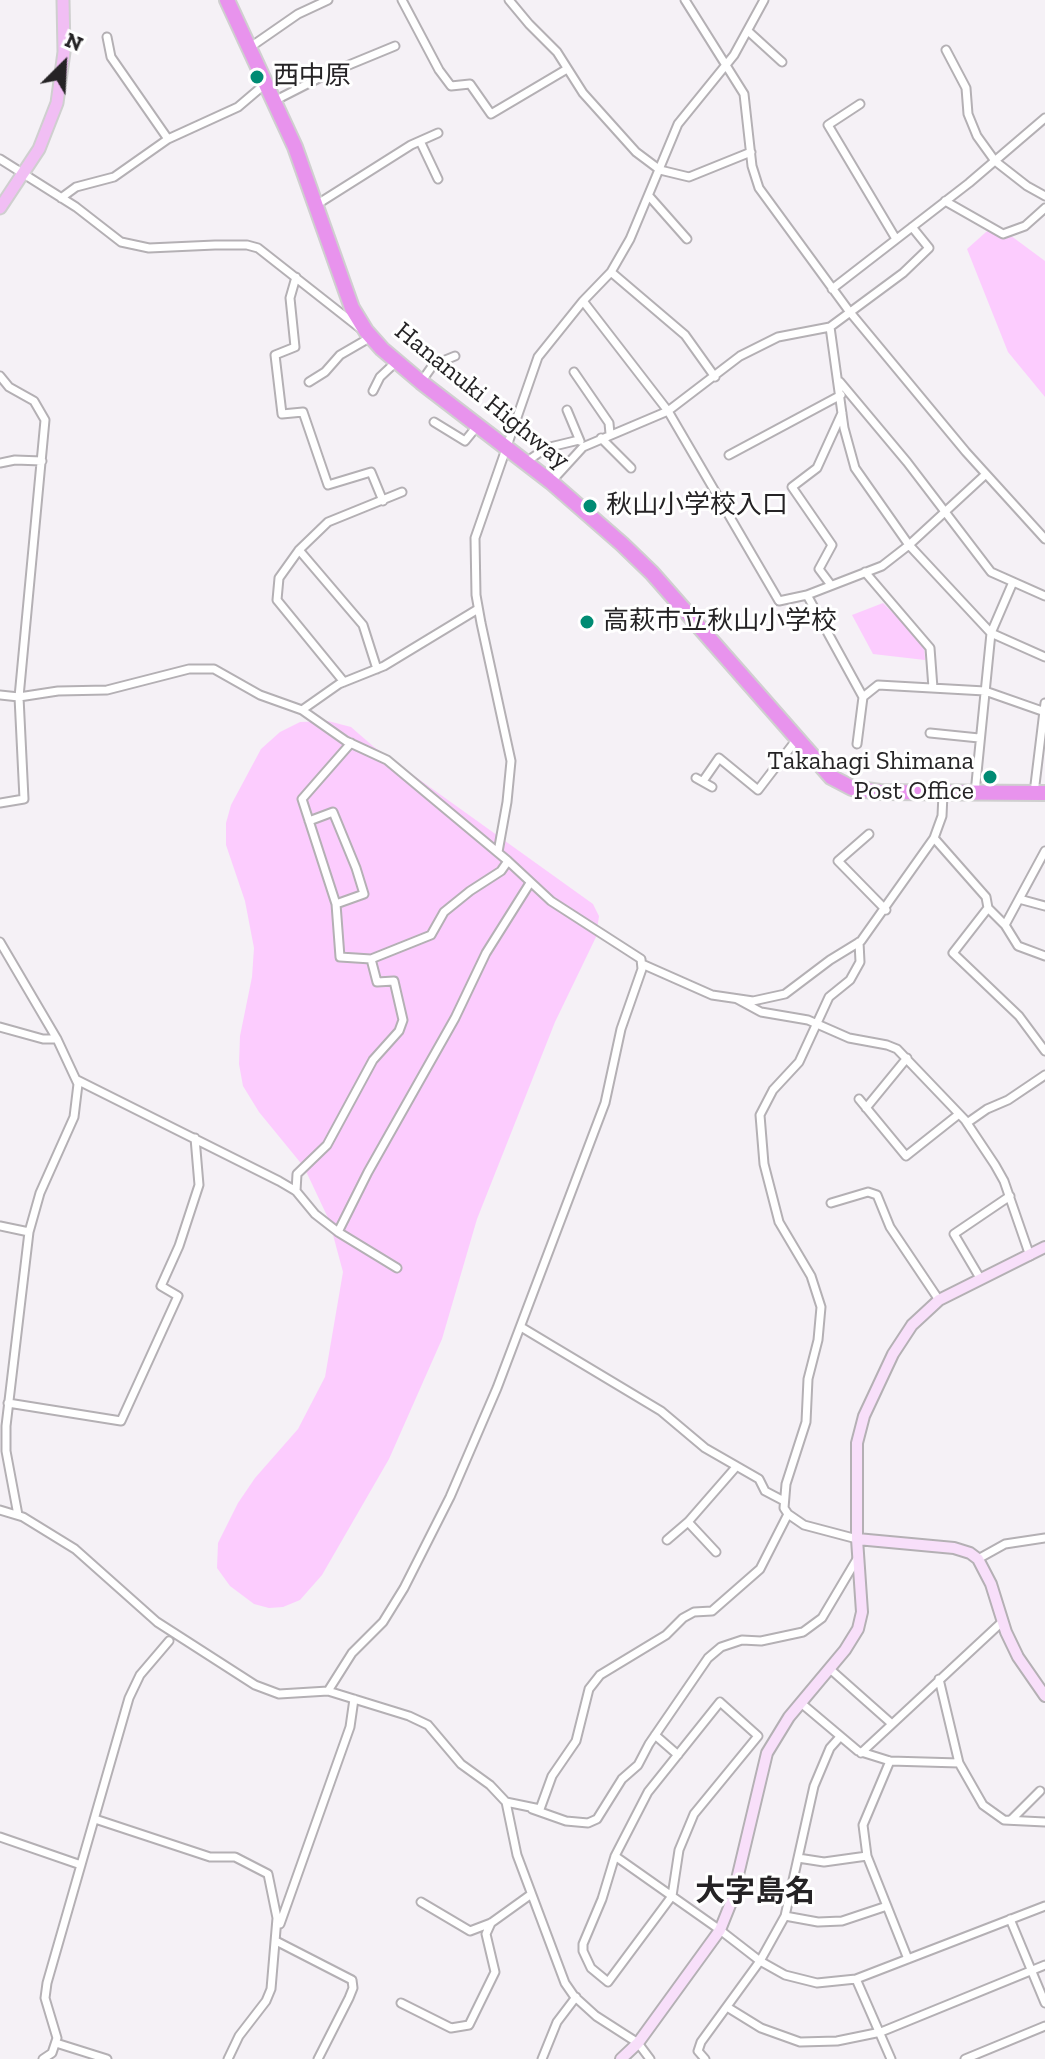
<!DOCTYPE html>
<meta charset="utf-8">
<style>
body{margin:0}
#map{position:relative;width:1045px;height:2059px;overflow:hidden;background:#f5f1f6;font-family:"Zilla Slab",serif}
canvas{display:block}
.north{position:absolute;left:24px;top:24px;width:80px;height:80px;-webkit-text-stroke:6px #fff;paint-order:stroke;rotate:24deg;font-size:22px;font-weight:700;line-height:32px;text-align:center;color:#252325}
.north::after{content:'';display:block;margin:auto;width:28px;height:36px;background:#252325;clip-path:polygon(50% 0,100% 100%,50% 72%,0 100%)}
</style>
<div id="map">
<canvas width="1045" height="2059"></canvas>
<div class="north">N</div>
</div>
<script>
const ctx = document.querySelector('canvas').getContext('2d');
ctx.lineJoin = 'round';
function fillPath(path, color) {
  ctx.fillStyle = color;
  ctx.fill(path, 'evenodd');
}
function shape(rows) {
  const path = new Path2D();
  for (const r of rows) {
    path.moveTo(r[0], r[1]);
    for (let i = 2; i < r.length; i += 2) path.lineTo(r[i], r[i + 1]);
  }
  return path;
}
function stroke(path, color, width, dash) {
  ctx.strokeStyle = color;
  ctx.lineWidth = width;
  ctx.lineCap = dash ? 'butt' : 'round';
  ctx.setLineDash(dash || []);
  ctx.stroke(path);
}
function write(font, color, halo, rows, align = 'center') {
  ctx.font = font + ' "Zilla Slab","Noto Sans JP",serif';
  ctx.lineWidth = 6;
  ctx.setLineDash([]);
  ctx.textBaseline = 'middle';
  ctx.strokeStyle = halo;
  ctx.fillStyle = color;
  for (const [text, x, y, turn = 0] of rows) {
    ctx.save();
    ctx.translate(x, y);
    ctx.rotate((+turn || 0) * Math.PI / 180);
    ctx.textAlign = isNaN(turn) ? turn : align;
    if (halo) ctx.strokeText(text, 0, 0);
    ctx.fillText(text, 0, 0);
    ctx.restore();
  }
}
fillPath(shape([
 [995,224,1045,261,1045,397,1008,352,967,249],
 [883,603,924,644,925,660,873,654,852,615],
 [328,721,351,727,374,747,593,904,599,916,596,937,555,1022,477,1219,442,1339,389,1459,322,1575,300,1600,283,1607,269,1608,254,1604,230,1586,217,1568,218,1543,238,1503,255,1478,298,1429,325,1377,343,1272,329,1220,304,1167,259,1112,243,1086,239,1064,240,1036,252,977,254,948,245,901,226,845,226,823,231,805,261,749,280,732,300,722]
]), '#fcccfe');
const street = shape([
 [402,0,439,70,451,86,470,84,491,114,567,69],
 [509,0,529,24,557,52,583,93,636,152,660,170,689,177,751,152],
 [685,0,744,94,752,166,759,188,849,311,966,452,1045,539],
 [748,31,782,62],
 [107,37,111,57,168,139],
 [249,48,298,14,328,0],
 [946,50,966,88,968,114,977,136,995,161,1027,186,1045,196],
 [274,101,327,74,395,46],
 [860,104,828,125,896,239],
 [420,141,438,179],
 [0,159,76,207,121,242,149,248,215,245,247,245,258,248,361,329],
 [649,196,687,239],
 [61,198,76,187,114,177,168,139,238,107,265,84],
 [945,201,1003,234,1025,226,1045,208],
 [316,205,411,145,438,133],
 [912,227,929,248,903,273,830,327,844,428,855,468,909,545,991,633,1045,657],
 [611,272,685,335,715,377],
 [296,277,290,298,295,347,275,355,282,414,303,412,328,485,371,472,383,501],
 [832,289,969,183,1045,118],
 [583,301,668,411,779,601,807,595,882,566,909,545,986,474],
 [574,372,609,423,610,434],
 [0,376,9,387,34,401,45,420,19,697,24,799,0,803],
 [309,382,325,372,340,355,371,337],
 [421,382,433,365,455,356],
 [840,382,907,462,991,572,1045,596],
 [373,391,380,377,396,362],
 [567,410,580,441],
 [434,422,465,441,478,425],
 [601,438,631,468],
 [729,455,841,395],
 [526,462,546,448,579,440],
 [0,463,15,460,42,461],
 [551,482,583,447,668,411,740,356,778,337,830,327],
 [299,550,363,625,377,669],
 [865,572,930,648,933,688],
 [831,585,819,569,832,545,792,487,817,468,842,413],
 [807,595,863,697,878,685,985,691,1045,712],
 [344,682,277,600,279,578,299,550,328,522,402,492],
 [0,695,19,697,58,691,107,690,189,669,214,669,260,695,302,710,346,741,387,760,508,861,551,901,641,959,642,969,621,1029,605,1103,497,1388,450,1497,404,1588,383,1622,352,1653,328,1691],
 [302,710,339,684,384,666,478,609],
 [930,733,979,738],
 [351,743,302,799,336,904,340,957,371,959,431,935,444,912,470,891,501,871,508,861],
 [857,744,863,697],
 [696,778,712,787],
 [703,781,719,758,758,790,797,739],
 [975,793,991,633,1013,582],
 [1034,793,1045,703],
 [309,821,333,812,356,868,364,894,336,904],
 [869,834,838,861,886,910],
 [934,838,986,897,988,908,1005,925],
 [1045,851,1005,925,1018,946,1045,956],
 [498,852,507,802,511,761,481,623,476,595,475,538,538,357,583,301,611,272,630,239,678,124,734,55,764,0],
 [1019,899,1045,906],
 [988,908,953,953,1019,1016,1045,1051],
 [0,942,57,1039,78,1084,74,1117,40,1193,29,1232,6,1426,6,1451,18,1515],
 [642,964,712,995,753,1001,785,994,830,960,861,941,934,838,942,816,943,794],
 [737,999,761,1012,808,1020,849,1038,887,1045,897,1049,965,1120,995,1165,1004,1181,1030,1256],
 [0,1027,43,1039,57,1039],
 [77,1080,279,1181,296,1191,315,1214,338,1232,397,1268],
 [859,1099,906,1156,959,1114],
 [866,1108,907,1058],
 [967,1123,987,1109,1008,1100,1045,1075],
 [296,1191,297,1174,327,1145,373,1060,399,1031,403,1020,394,981,377,982,371,959],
 [831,1203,868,1192,877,1195,890,1227,939,1300],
 [0,1226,29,1232],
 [338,1232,368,1172,455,1018,486,953,530,883],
 [980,1278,954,1234,1010,1196],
 [521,1327,661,1411,705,1448,759,1479,765,1491,784,1501],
 [8,1403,121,1421,178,1296,161,1286,179,1246,199,1185,195,1138],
 [0,1510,23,1517,75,1549,157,1622,255,1685,279,1694,328,1691,409,1716,428,1725,461,1764,490,1785,506,1802,517,1855,565,1983,574,1996,596,2016,638,2043,650,2059],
 [688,1522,716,1552],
 [857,1539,804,1525,788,1514,784,1508,786,1484,806,1422,808,1379,818,1340,821,1307,811,1276,779,1222,764,1164,760,1115,773,1090,799,1062,829,997,850,980,860,962,859,942],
 [667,1540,688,1522,736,1467],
 [978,1559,1005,1544,1045,1538],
 [830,1669,892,1724],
 [939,1679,959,1763,983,1805,1004,1820,1045,1822],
 [720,1702,758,1736,694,1814,679,1850,672,1896,608,1982,591,1968,583,1951,583,1944,602,1899,615,1856,648,1792,720,1702],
 [801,1703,858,1751,890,1761,959,1763],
 [655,1735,678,1755],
 [861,1753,1003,1621],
 [890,1761,863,1825,867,1856,908,1959],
 [506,1802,540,1809,552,1776,576,1741,589,1689,600,1675,666,1635,683,1618,694,1612,712,1611,760,1569,788,1514],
 [532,1809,566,1821,588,1823,597,1819,622,1779,638,1765,649,1744,708,1658,721,1647,742,1640,761,1641,803,1632,822,1618,857,1559],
 [95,1819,210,1857,235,1857,268,1874,277,1918,271,1989,266,2001,239,2036,228,2059],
 [1011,1820,1040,1791],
 [0,1837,81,1865],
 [615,1856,720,1930,760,1961,785,1975,817,1983,856,1979,1045,1906],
 [798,1858,824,1862,867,1856],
 [421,1902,470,1931,491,1923,530,1895],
 [785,1916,818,1922,842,1921,887,1906],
 [1010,1919,1045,2003],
 [280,1924,350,1727,354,1699],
 [276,1941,352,1980,353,1988,349,1998,318,2059],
 [856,1979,891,2059],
 [401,2003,451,2028,469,2025,495,1972,486,1934,491,1923],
 [727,2007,761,2028,800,2042,837,2041,881,2032,1045,1965],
 [56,2043,107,2059],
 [43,2059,52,2053,57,2038,45,1998,47,1983,129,1698,140,1675,169,1641],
 [542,2059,557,2022,576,1997],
 [705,2059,698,2051,701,2042,760,1961,785,1916,814,1786,830,1748,839,1738],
 [965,2059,1045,2026]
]);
const secondary = shape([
 [857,1539,954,1548,970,1553,978,1559,991,1584,1006,1632,1018,1657,1045,1696],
 [621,2059,638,2043,720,1930,732,1900,767,1753,789,1717,845,1650,858,1629,862,1612,857,1539,857,1443,864,1416,893,1354,912,1325,939,1300,1045,1247]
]);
const primary = shape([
 [0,208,39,149,57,103,64,52,63,0]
]);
const highway = shape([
 [227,0,295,147,352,308,366,331,382,349,421,382,551,482,622,544,652,573,831,777,852,788,880,792,1045,793]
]);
stroke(street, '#b4b0b4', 11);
stroke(secondary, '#b4b0b4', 14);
stroke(primary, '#cfcfcf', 15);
stroke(highway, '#cfcfcf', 18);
stroke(street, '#fff', 7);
stroke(secondary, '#f8dffa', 10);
stroke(primary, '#f1bef4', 11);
stroke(highway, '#e893ed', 14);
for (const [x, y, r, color] of [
 [257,77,8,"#008b73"],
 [590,506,8,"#008b73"],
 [587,622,8,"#008b73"],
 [990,777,8,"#008b73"]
]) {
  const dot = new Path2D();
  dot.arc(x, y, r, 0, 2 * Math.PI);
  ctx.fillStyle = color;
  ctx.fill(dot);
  stroke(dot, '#fff', 3);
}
write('26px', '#252325', '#fff', [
 ["西中原",273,77],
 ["秋山小学校入口",606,506],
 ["高萩市立秋山小学校",603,622],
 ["Takahagi Shimana",974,762,"right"],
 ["Post Office",974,792,"right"]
], 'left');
write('26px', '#252325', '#fff', [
 ["Hananuki Highway",482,396,39]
]);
write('bold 30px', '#252325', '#fff', [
 ["大字島名",755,1892]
]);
</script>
